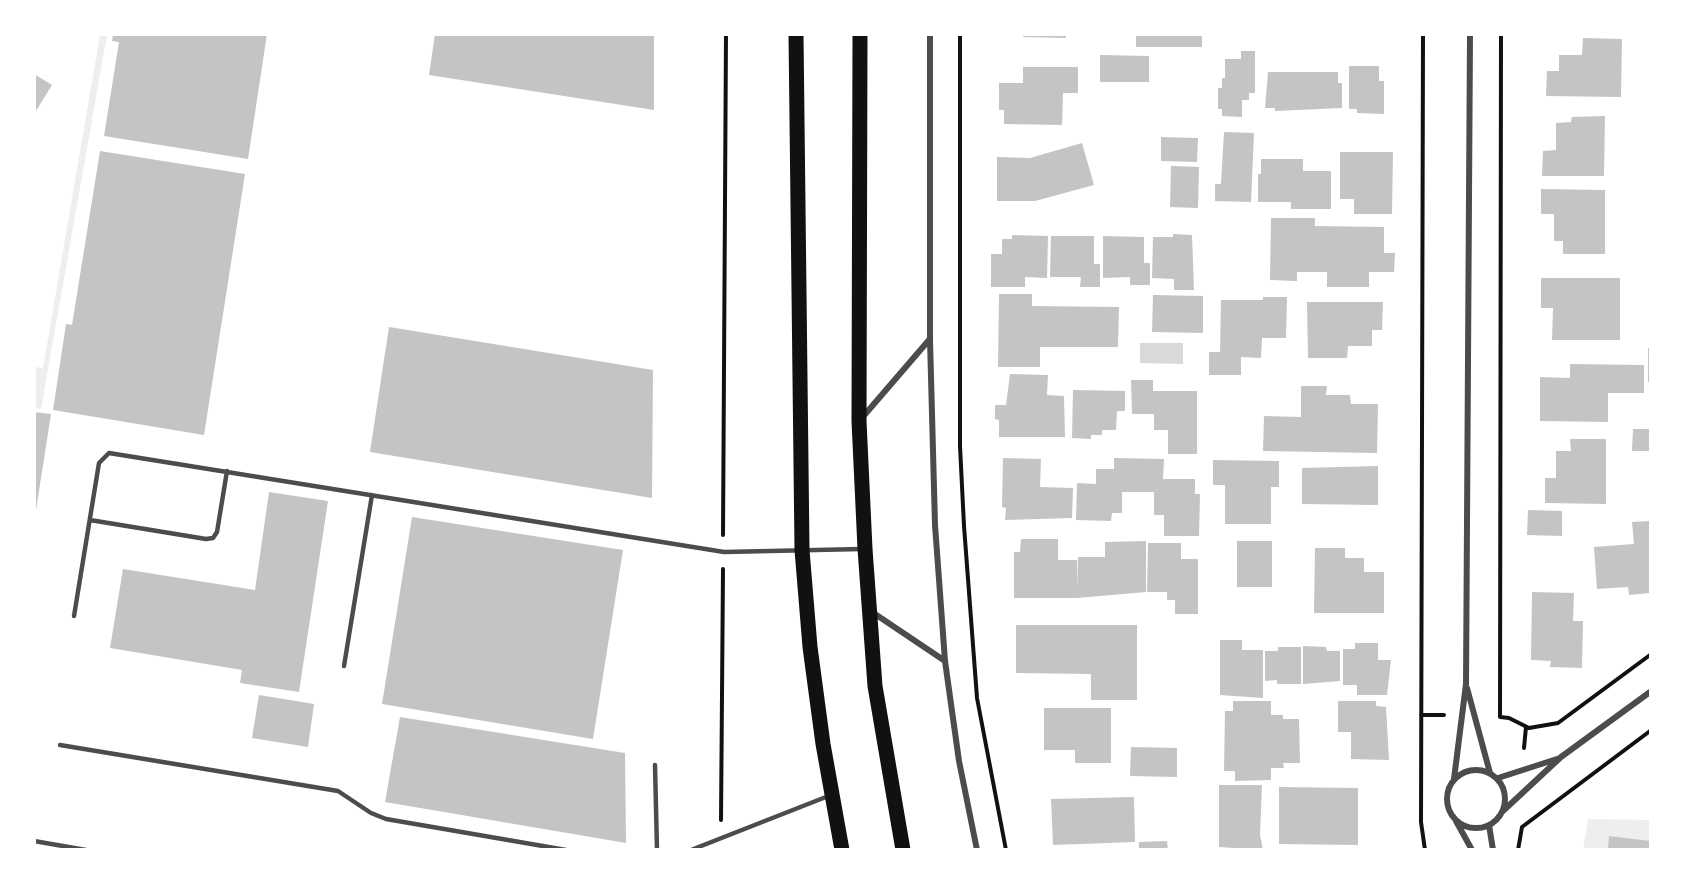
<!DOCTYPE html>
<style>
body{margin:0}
#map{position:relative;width:1685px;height:884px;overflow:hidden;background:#fff;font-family:Ubuntu,sans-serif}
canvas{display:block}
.frame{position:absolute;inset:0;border:36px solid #fff;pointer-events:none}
</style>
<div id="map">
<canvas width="1685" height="884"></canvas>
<div class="frame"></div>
</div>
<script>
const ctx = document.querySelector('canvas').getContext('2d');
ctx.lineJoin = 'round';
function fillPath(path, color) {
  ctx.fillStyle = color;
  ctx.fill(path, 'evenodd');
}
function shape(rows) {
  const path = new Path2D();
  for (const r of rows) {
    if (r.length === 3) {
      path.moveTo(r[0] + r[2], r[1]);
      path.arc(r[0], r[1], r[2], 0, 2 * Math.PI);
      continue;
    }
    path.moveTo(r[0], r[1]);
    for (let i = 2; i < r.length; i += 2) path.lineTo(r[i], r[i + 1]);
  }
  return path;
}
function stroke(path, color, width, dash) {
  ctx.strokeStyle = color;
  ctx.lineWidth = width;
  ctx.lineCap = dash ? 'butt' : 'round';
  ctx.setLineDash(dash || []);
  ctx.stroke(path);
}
fillPath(shape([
 [100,35,107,35,41,409,35,408,35,367,43,368],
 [1588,819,1650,820,1650,849,1583,850]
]), '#eee');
fillPath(shape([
 [1140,343,1183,343,1183,364,1140,363]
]), '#d9d9d9');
fillPath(shape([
 [113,34,267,34,248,159,104,136,119,42,112,41],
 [435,34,654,34,654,110,429,75],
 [1023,34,1066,34,1066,38,1023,37],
 [1136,34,1202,34,1202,47,1136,47],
 [1583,38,1622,39,1621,97,1546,96,1547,71,1559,71,1559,55,1582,55],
 [1241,51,1255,51,1255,93,1249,93,1249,100,1242,100,1242,117,1222,116,1222,109,1218,109,1218,88,1222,88,1222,78,1225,78,1225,59,1241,59],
 [1100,55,1149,56,1149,82,1100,82],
 [1349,66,1379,66,1379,81,1384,81,1384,114,1357,113,1357,109,1349,109],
 [1023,67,1078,67,1078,93,1063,93,1062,125,1004,124,1004,110,999,110,999,83,1023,83],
 [1268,72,1338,72,1338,83,1342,83,1342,108,1275,111,1275,108,1265,108],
 [34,74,52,85,34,114],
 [1605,116,1604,176,1542,176,1543,151,1556,150,1556,123,1571,122,1572,117],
 [1224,132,1254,133,1251,202,1215,201,1215,184,1221,184],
 [1161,137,1198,138,1197,162,1161,161],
 [1082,143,1094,185,1035,201,997,201,997,157,1030,158],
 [100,151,245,174,204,435,53,410,66,324,72,325],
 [1340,152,1393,152,1392,214,1354,214,1354,199,1340,199],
 [1261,159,1303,159,1303,171,1331,171,1331,209,1291,209,1291,202,1258,202,1258,174,1261,174],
 [1171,166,1199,167,1198,208,1170,207],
 [1541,189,1605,190,1605,254,1563,254,1563,241,1554,241,1554,214,1541,214],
 [1271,218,1315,218,1315,226,1384,227,1384,253,1395,253,1394,272,1369,272,1369,287,1327,287,1327,272,1297,272,1297,281,1270,280],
 [1173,234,1192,235,1194,290,1174,290,1174,279,1152,278,1153,237,1173,237],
 [1012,235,1048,236,1047,278,1025,277,1025,287,991,287,991,254,1002,254,1002,239,1012,239],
 [1051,236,1094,236,1094,264,1100,264,1100,287,1080,287,1081,277,1050,277],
 [1103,236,1144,237,1144,263,1150,263,1150,285,1130,285,1130,277,1103,278],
 [1541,278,1620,278,1620,340,1552,340,1553,308,1541,308],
 [999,294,1032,294,1032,306,1119,307,1118,347,1040,347,1040,367,998,367],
 [1153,295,1203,296,1203,333,1152,332],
 [1263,297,1287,297,1286,338,1262,338,1261,358,1241,357,1241,375,1209,375,1209,352,1220,352,1221,300,1263,300],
 [1307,302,1383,302,1382,330,1372,330,1372,346,1348,346,1347,358,1308,358],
 [389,327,653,370,652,498,370,452],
 [1648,348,1650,348,1650,382,1648,382],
 [1570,364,1644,365,1644,393,1608,393,1608,422,1540,421,1540,377,1570,378],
 [1010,374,1048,375,1047,395,1064,396,1065,437,999,437,999,420,995,419,995,405,1006,405],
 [1131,380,1153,380,1153,391,1197,391,1197,454,1168,454,1168,430,1154,430,1154,414,1132,414],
 [1301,386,1327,386,1326,395,1350,395,1351,404,1378,404,1377,453,1263,451,1264,416,1301,417],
 [1073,390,1125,391,1125,411,1117,411,1116,430,1102,430,1102,435,1091,435,1091,439,1072,438],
 [34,412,51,414,36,510,34,510],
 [1633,429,1650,429,1650,451,1632,451],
 [1570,439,1606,439,1606,504,1545,503,1545,478,1556,478,1556,451,1571,451],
 [1003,458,1041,459,1040,487,1073,488,1072,518,1005,520,1006,508,1002,507],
 [1114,458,1164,459,1163,479,1195,479,1195,494,1200,494,1199,536,1164,536,1164,515,1154,515,1154,492,1122,492,1122,513,1112,513,1111,521,1076,520,1077,483,1096,484,1096,469,1114,469],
 [1213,460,1279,461,1279,487,1271,487,1271,524,1225,524,1225,485,1213,485],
 [1378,466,1378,505,1302,504,1302,468],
 [269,492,328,501,299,692,240,683,242,670,110,648,123,569,255,590],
 [1528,510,1562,511,1562,536,1527,535],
 [412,517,623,550,593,739,382,704],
 [1650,521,1650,593,1629,595,1628,587,1597,589,1594,547,1634,544,1632,522],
 [1021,539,1058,539,1058,560,1077,560,1077,591,1078,557,1105,557,1105,542,1146,541,1146,592,1077,598,1014,598,1014,552,1020,552],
 [1237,541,1272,541,1272,587,1237,587],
 [1148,543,1181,543,1181,559,1198,559,1198,614,1175,614,1175,600,1167,600,1167,592,1147,592],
 [1315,548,1345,548,1345,558,1364,558,1364,572,1384,572,1384,613,1314,613],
 [1532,592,1574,593,1573,621,1583,621,1582,668,1550,667,1551,661,1531,660],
 [1016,625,1137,625,1137,700,1091,700,1091,674,1016,673],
 [1220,640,1242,640,1242,650,1263,650,1263,698,1220,695],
 [1355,643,1378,643,1378,660,1391,660,1387,695,1357,695,1357,685,1343,685,1343,649,1355,649],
 [1303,646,1326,647,1327,651,1340,651,1340,681,1303,684],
 [1278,647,1301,647,1301,684,1277,684,1277,680,1265,681,1265,651,1278,651],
 [259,695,314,704,308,747,252,738],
 [1233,701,1271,701,1271,715,1283,715,1283,719,1299,719,1300,763,1283,763,1284,768,1271,768,1271,780,1235,781,1235,771,1224,771,1225,711,1233,711],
 [1338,701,1376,701,1376,706,1386,707,1389,760,1351,759,1351,732,1338,732],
 [1044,708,1111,708,1111,763,1075,763,1075,750,1044,750],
 [400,717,625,753,626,843,385,802],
 [1131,747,1177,748,1177,777,1130,776],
 [1219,785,1262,785,1260,835,1263,850,1219,847],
 [1279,787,1358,788,1358,845,1279,844],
 [1134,797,1135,842,1053,845,1051,799],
 [1609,836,1650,841,1650,850,1608,850],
 [1167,841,1168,850,1139,850,1139,842]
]), '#c4c4c4');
stroke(shape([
 [960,34,960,446,964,526,977,698,1006,850],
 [1423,34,1421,822,1425,850],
 [723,535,726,34],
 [1421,715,1444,715],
 [1500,717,1501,34],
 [1500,717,1509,718,1529,728,1558,723,1650,655],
 [1524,748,1526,727],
 [721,820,723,569],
 [1518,850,1522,827,1650,731]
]), '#111', 4);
stroke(shape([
 [90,520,206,539,213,538,217,532,227,471],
 [74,616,99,463,109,453,724,552,862,549],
 [344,666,372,495],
 [60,745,338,791,371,813,386,819,566,850],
 [655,765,657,850],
 [34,841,86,850],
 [691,850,831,795]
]), '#4c4c4c', 4.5);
stroke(shape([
 [930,34,930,340,935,525,945,661,959,761,977,850],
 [861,419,929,340],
 [872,612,945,661],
 [1467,688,1490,773],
 [1476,799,29],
 [1498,778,1560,758],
 [1454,779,1466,684,1470,34],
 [1503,811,1561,757,1650,692],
 [1456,821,1472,850],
 [1489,825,1493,850]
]), '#4c4c4c', 6);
stroke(shape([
 [796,34,802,550,810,647,823,744,842,850],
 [860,34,859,421,865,549,875,686,903,850]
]), '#111', 15);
</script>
